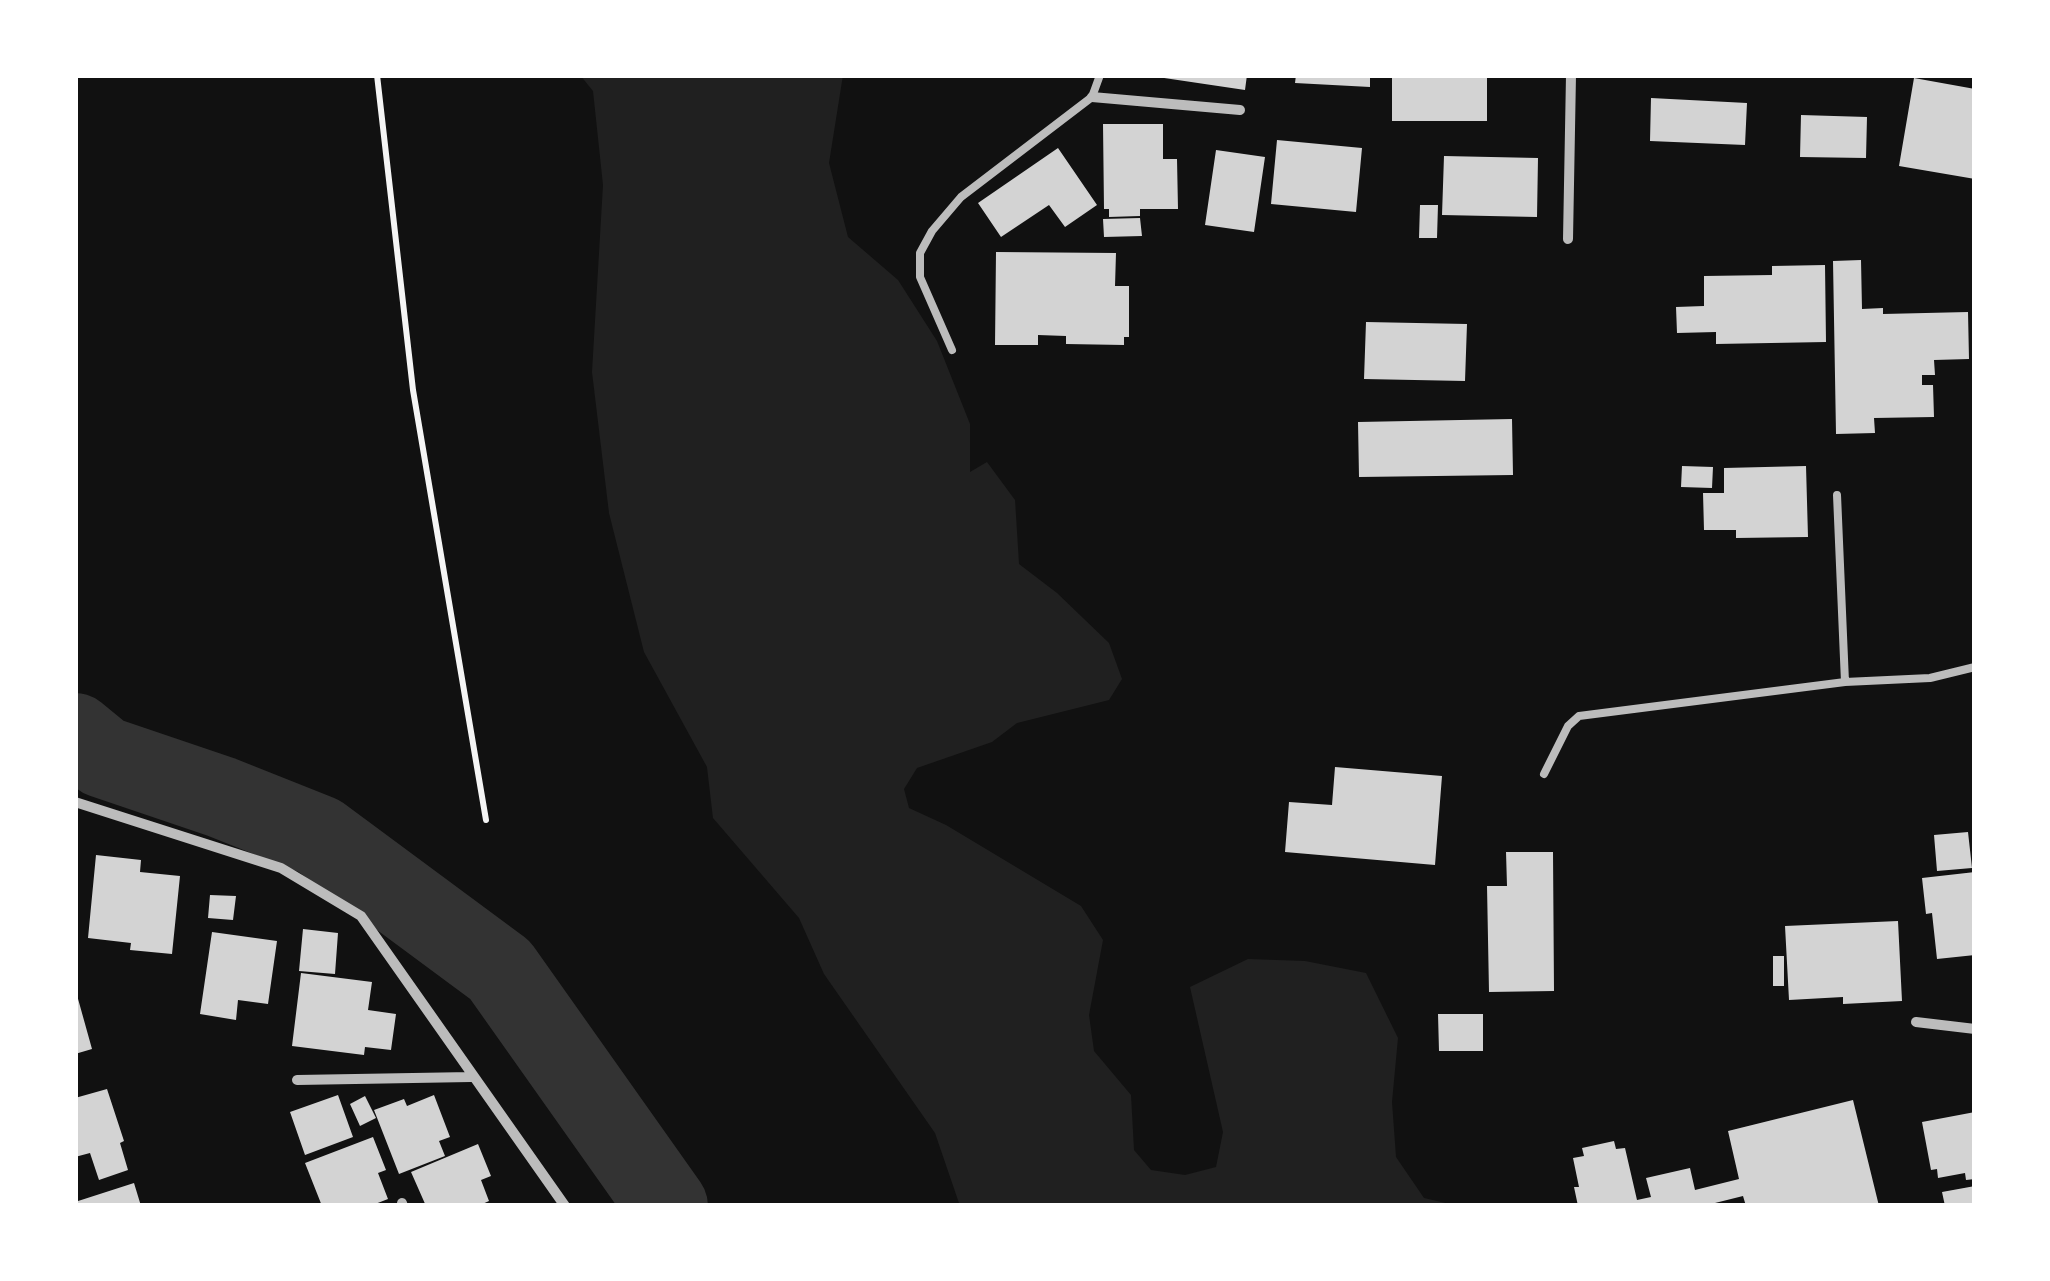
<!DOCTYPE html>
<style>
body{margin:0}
#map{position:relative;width:2050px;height:1281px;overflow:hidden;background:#111;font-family:Ubuntu,sans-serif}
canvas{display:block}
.frame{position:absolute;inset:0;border:78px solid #fff;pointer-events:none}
</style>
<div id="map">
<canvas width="2050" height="1281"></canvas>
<div class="frame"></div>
</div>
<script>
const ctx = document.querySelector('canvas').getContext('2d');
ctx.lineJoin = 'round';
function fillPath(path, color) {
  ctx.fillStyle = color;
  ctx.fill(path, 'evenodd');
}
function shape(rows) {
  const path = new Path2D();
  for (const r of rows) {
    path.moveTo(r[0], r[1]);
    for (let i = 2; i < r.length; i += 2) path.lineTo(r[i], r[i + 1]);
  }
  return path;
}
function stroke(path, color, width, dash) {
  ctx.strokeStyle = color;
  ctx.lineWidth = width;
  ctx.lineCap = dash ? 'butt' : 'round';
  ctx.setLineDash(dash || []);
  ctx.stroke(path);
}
fillPath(shape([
 [580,75,843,75,829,163,848,237,898,280,937,341,970,424,970,472,987,462,1015,500,1019,564,1057,593,1109,643,1122,679,1109,700,1017,723,992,742,917,768,904,789,909,808,946,825,1081,906,1103,940,1089,1015,1094,1051,1131,1095,1134,1150,1151,1170,1185,1175,1216,1167,1223,1132,1190,987,1248,959,1305,961,1366,973,1398,1038,1392,1102,1396,1157,1424,1198,1458,1206,960,1206,935,1133,824,974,799,918,713,818,707,767,644,652,609,513,592,372,603,185,593,91]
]), '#202020');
stroke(shape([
 [75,734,103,757,221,797,319,836,500,970,667,1206]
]), '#333', 82);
fillPath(shape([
 [1144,75,1247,75,1245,90],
 [1296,75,1370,75,1370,87,1295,83],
 [1392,75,1487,75,1487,121,1392,121],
 [1914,78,1975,89,1975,179,1899,166],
 [1651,98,1747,103,1745,145,1650,141],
 [1801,115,1867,117,1866,158,1800,157],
 [1103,124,1163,124,1163,159,1177,159,1178,209,1140,209,1140,216,1109,217,1109,209,1104,209],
 [1277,140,1362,148,1356,212,1271,204],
 [1058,148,1097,205,1065,227,1049,205,1001,237,978,203],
 [1216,150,1265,157,1254,232,1205,225],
 [1444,156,1538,158,1537,217,1442,215],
 [1420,205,1438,205,1437,238,1419,238],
 [1140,218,1142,236,1104,237,1103,219],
 [996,252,1116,253,1115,286,1129,286,1129,337,1124,337,1124,345,1066,344,1066,336,1038,335,1038,345,995,345],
 [1861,260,1862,309,1883,308,1883,314,1968,312,1969,359,1934,360,1935,375,1922,375,1922,385,1933,385,1934,417,1874,418,1875,433,1836,434,1833,261],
 [1825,265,1826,342,1716,344,1716,332,1677,333,1676,307,1704,306,1704,276,1772,275,1772,266],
 [1366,322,1467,324,1465,381,1364,379],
 [1512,419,1513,475,1359,477,1358,422],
 [1682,466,1713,467,1712,488,1681,487],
 [1806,466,1808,537,1736,538,1736,530,1704,530,1703,493,1724,493,1724,468],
 [1335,767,1442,776,1435,865,1285,852,1289,802,1332,805],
 [1968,832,1972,868,1937,871,1934,835],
 [1506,852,1553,852,1554,991,1489,992,1487,886,1507,886],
 [96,855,141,860,140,872,180,876,172,954,130,950,131,943,88,938],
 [1975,872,1975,955,1937,959,1932,913,1926,914,1922,878],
 [210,895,236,896,233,920,208,918],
 [1898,921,1902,1001,1843,1004,1843,997,1789,1000,1785,926],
 [303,929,338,933,335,974,299,971],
 [212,932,277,941,268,1004,238,1000,236,1020,200,1014],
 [1773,956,1784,956,1784,986,1773,986],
 [301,973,372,982,368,1010,396,1014,391,1050,365,1047,364,1055,292,1046],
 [75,988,92,1049,75,1054],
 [1438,1014,1483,1014,1483,1051,1439,1051],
 [107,1089,124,1141,120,1143,128,1170,99,1180,90,1153,75,1157,75,1098],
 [338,1095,353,1137,305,1155,290,1112],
 [434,1095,450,1137,439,1141,445,1156,399,1174,374,1110,404,1099,407,1106],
 [365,1096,376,1118,360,1126,350,1104],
 [1853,1100,1879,1206,1746,1206,1743,1196,1715,1203,1715,1206,1578,1206,1574,1187,1579,1187,1573,1158,1584,1156,1582,1148,1614,1141,1616,1149,1625,1148,1637,1200,1651,1197,1646,1178,1690,1168,1695,1190,1739,1179,1728,1131],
 [1975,1112,1975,1179,1966,1180,1965,1173,1938,1178,1937,1169,1931,1170,1922,1122],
 [373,1137,386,1170,378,1173,388,1199,370,1206,359,1206,357,1203,322,1206,305,1163],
 [478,1144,491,1176,481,1180,489,1201,478,1206,426,1206,411,1172],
 [134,1183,141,1206,75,1206,75,1202],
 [1975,1186,1975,1206,1945,1206,1942,1192]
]), '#d3d3d3');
stroke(shape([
 [377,75,413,390,486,820]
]), '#f5f5f5', 6);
stroke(shape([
 [952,350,920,277,920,253,932,231,961,197,1092,97,1100,75],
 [1837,495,1845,682,1930,678,1975,667],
 [1544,774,1568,726,1579,716,1845,682]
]), '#bcbcbc', 8);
stroke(shape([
 [1092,97,1240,110],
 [1568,239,1571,75],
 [75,802,281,868,361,916,565,1206],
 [1916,1022,1975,1029],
 [297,1080,471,1077],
 [402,1203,403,1206]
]), '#bcbcbc', 10);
</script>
